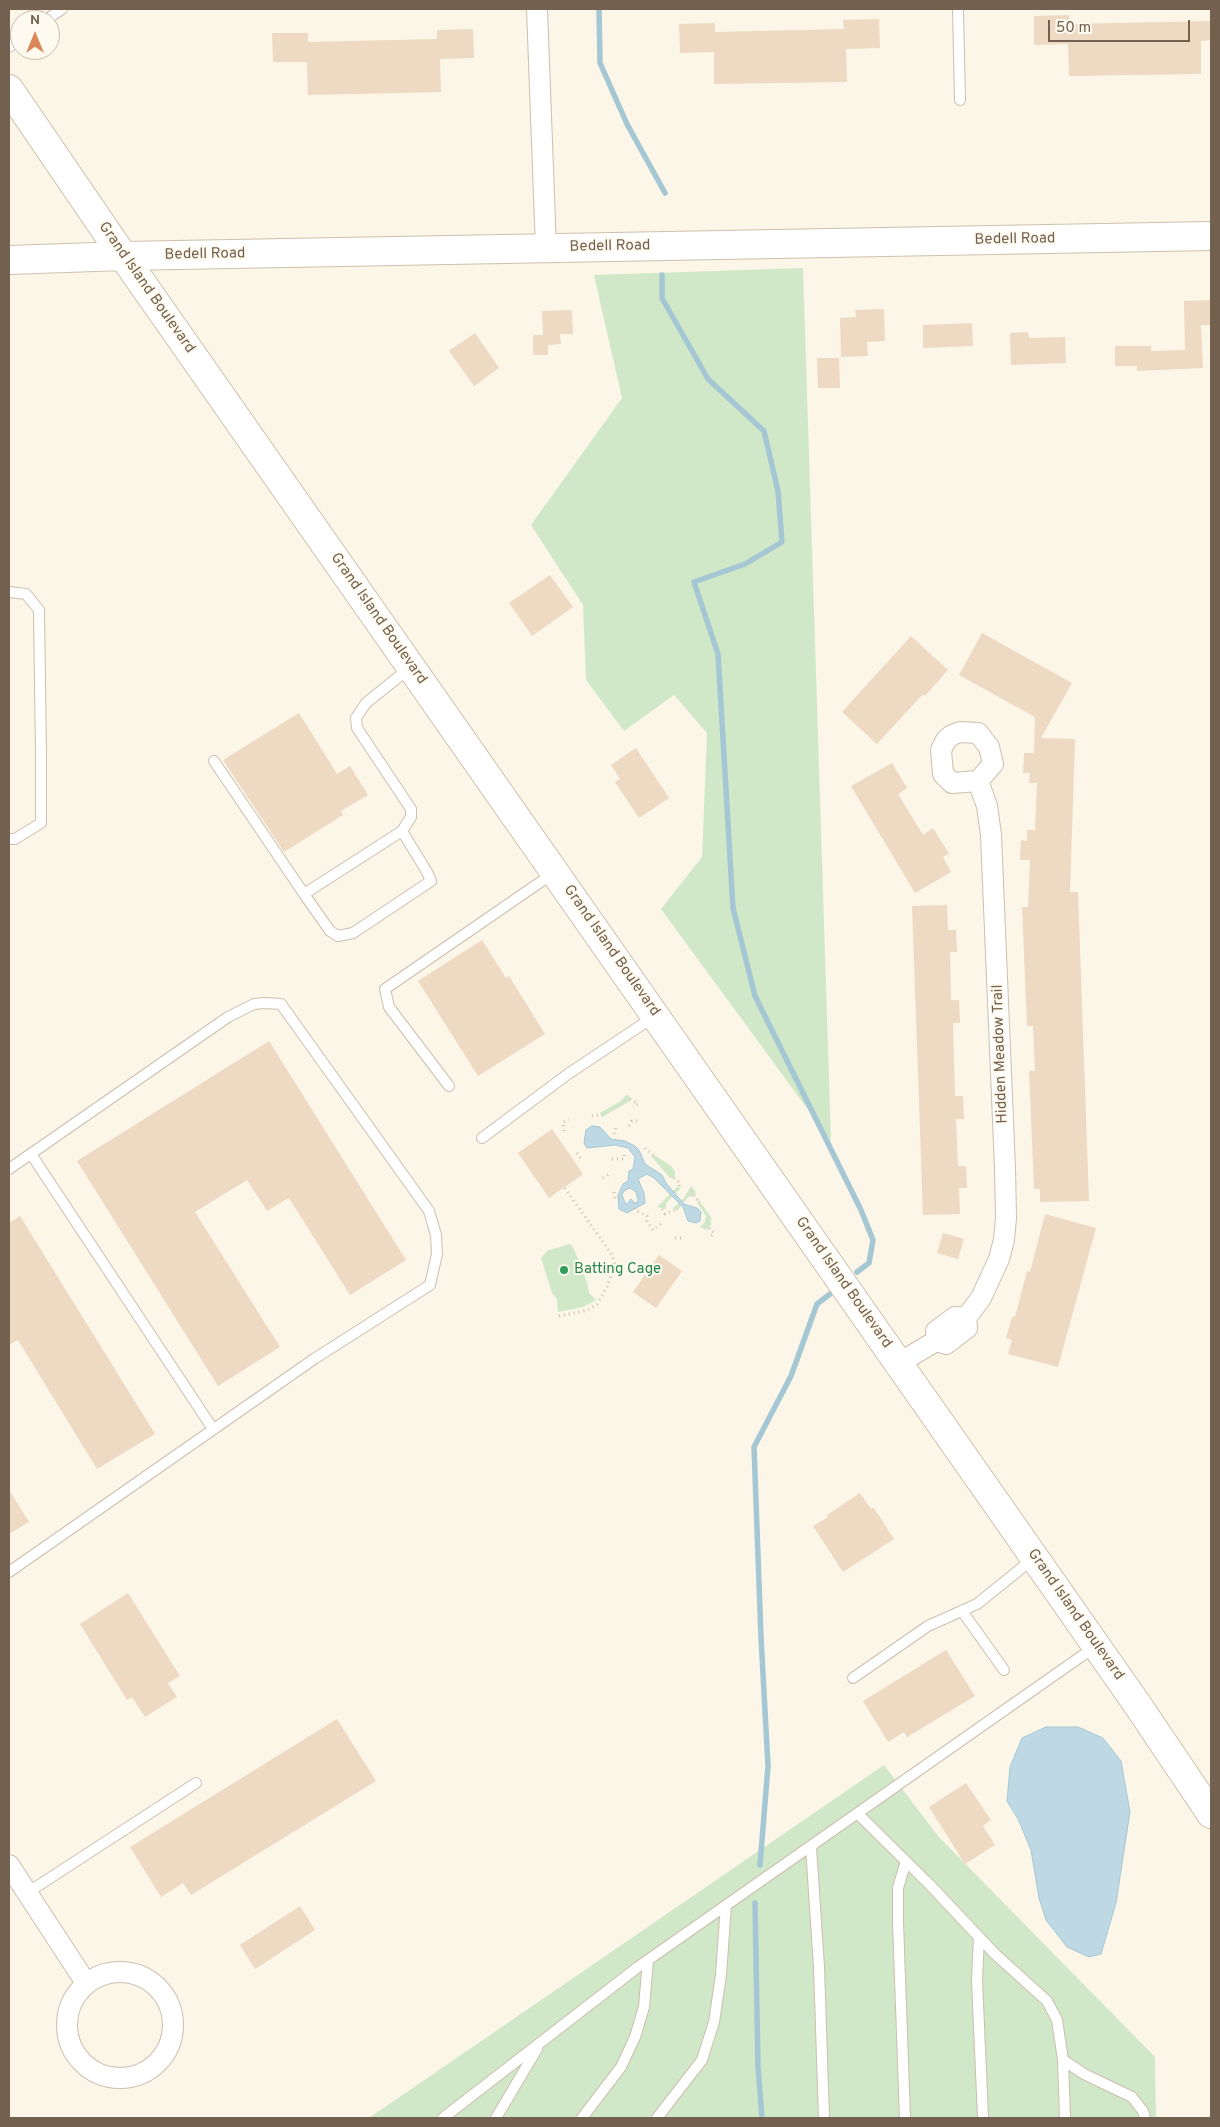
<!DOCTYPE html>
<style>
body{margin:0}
#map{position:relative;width:1220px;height:2127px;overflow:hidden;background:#fbf6e8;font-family:Overpass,sans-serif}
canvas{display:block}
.frame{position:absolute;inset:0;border:10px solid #73604e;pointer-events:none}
.north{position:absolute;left:10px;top:10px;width:50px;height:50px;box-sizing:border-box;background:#fefaef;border:1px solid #c6bcaf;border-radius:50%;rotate:0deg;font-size:14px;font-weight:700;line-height:20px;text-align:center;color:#73604e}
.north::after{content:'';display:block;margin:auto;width:18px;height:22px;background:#da8658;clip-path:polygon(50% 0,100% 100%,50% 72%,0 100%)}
.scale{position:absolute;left:1048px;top:20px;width:142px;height:22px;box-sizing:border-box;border:2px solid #73604e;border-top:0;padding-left:6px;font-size:15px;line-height:18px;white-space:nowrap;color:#73604e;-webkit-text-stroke:4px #fefaef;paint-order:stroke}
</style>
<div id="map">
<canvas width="1220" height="2127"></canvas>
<div class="frame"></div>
<div class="north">N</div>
<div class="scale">50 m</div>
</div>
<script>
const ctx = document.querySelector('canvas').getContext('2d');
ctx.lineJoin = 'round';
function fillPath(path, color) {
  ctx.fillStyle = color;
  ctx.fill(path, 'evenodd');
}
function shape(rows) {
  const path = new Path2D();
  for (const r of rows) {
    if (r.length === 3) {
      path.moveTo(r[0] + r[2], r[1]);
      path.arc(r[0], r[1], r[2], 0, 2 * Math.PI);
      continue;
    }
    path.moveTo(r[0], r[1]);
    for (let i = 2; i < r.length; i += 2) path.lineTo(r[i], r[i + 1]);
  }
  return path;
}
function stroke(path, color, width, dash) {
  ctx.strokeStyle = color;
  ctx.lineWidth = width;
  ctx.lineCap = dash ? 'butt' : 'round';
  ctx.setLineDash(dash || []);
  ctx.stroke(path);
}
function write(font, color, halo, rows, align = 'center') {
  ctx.font = font + ' Overpass,sans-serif';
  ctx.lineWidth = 4;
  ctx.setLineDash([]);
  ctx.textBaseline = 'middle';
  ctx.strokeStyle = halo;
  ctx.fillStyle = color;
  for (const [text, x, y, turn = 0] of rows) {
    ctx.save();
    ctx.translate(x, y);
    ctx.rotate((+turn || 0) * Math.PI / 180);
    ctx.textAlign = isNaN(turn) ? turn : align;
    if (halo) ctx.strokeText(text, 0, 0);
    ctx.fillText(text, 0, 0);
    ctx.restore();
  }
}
fillPath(shape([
 [803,268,831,1141,661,909,702,857,707,733,674,695,624,731,586,680,583,605,531,525,622,398,594,275],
 [626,1095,630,1096,630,1101,602,1117,600,1113,621,1101],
 [654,1155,671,1166,675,1172,674,1178,670,1178,652,1157],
 [678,1186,680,1189,666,1203,666,1209,657,1207],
 [691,1186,696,1192,692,1197,689,1196,677,1211,673,1208,684,1198],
 [699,1200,711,1217,711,1225,706,1230,700,1227,705,1222,706,1216,697,1202],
 [570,1244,574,1249,587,1282,589,1293,596,1300,583,1307,558,1312,557,1299,552,1293,541,1258,547,1251],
 [884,1765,938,1836,1155,2057,1156,2118,369,2118]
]), '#d1e8c8');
const water = shape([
 [592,1126,600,1127,611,1139,625,1141,635,1146,639,1150,645,1164,662,1175,666,1183,684,1204,697,1208,701,1212,700,1221,696,1223,688,1221,683,1207,654,1178,647,1174,638,1179,644,1193,645,1203,627,1213,619,1209,618,1195,623,1184,628,1181,629,1171,633,1169,635,1157,628,1148,615,1145,587,1148,584,1143,586,1130,592,1126],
 [630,1188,636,1192,638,1200,637,1203,635,1203,631,1199,626,1205,622,1195,624,1191,630,1188],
 [1046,1727,1078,1727,1103,1738,1121,1761,1130,1812,1116,1903,1101,1954,1089,1957,1067,1947,1046,1920,1039,1898,1031,1850,1018,1819,1007,1801,1010,1767,1022,1738,1046,1727]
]);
fillPath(water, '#bed9e3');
stroke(water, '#a5c7d4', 1);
stroke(shape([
 [599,9,600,63,627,124,665,193],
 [662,275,662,298,708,379,764,431,778,491,782,542,745,564,694,582,718,654,733,908,755,996,861,1210,873,1240,869,1263,857,1272],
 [760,1865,768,1766,761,1637,754,1447,791,1376,817,1304,830,1294],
 [755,1903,758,2067,762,2118]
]), '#a5c7d4', 5.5);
fillPath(shape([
 [1069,15,1069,24,1211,21,1211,40,1201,41,1201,74,1069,76,1068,44,1034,45,1034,16],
 [879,19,880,48,846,49,847,82,714,84,714,52,680,53,679,24,715,23,715,32,844,29,843,20],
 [473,29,474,58,440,59,441,92,308,95,307,62,273,62,272,33,308,33,308,42,437,39,437,30],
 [1211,300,1211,325,1201,325,1203,368,1137,371,1137,366,1115,366,1115,346,1151,346,1151,351,1185,350,1184,301],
 [884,309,885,341,867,342,868,356,841,357,840,318,856,317,855,310],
 [572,310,573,334,560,334,561,344,548,345,548,355,533,355,533,335,543,335,542,311],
 [972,323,973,346,923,348,923,325],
 [1028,332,1029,338,1065,337,1066,363,1011,365,1010,333],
 [475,333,499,368,474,386,449,351],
 [817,358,839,358,840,388,818,388],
 [550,575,573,607,532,636,509,603],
 [982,633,1072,683,1041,738,1075,739,1070,892,1078,892,1089,1201,1040,1202,1040,1189,1034,1189,1029,1071,1035,1071,1033,1026,1027,1026,1022,907,1028,907,1030,860,1020,860,1021,840,1027,841,1027,830,1035,830,1037,783,1029,783,1030,773,1023,773,1024,753,1034,753,1035,717,959,675],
 [911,636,948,670,925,696,923,694,877,744,842,712],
 [299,713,337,774,350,766,368,795,341,811,343,815,284,852,223,760],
 [636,748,669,798,639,818,615,782,620,779,611,765],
 [892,763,907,788,898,794,923,835,933,828,949,854,943,857,951,872,915,893,851,786],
 [947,905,948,930,956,930,957,952,950,952,951,1000,959,1000,960,1023,953,1023,955,1096,963,1096,964,1119,956,1119,958,1166,966,1166,967,1188,959,1188,960,1214,923,1215,912,906],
 [482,940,506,978,509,976,545,1034,478,1076,418,981],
 [269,1041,406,1260,350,1295,289,1198,267,1211,247,1180,195,1212,280,1347,218,1386,77,1161],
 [552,1129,583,1174,549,1198,518,1153],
 [1045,1214,1096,1228,1058,1367,1008,1354,1012,1340,1006,1338,1012,1317,1015,1317,1027,1271,1030,1272],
 [20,1216,155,1434,97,1469,18,1340,9,1345,9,1223],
 [943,1233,964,1239,958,1259,937,1253],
 [659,1255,682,1271,656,1308,633,1292],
 [9,1490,29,1522,9,1534],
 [860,1493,871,1509,874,1508,894,1539,843,1572,813,1526,828,1517,827,1515],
 [128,1593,180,1676,168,1683,177,1697,145,1717,132,1697,127,1700,80,1624],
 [946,1650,975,1696,907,1737,904,1732,888,1742,863,1701],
 [337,1719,376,1781,191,1895,183,1883,161,1897,130,1847],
 [966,1783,991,1820,983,1826,995,1845,965,1864,929,1807],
 [300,1906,315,1930,255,1969,240,1945]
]), '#eed9c2');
const lane = shape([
 [958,9,960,100],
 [46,20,62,9],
 [9,47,20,39],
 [9,592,26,594,39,610,41,756,41,823,15,839,9,839],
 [214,761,304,894,402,831,411,817,411,809,357,728,356,718,366,703,411,667],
 [304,894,330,931,338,936,353,933,431,881,427,872,402,831],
 [449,1086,389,1007,385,989,555,872],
 [482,1138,568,1074,655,1016],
 [31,1154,213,1429],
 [9,1169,228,1017,254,1004,265,1003,281,1004,429,1211,436,1235,437,1254,430,1285,314,1359,9,1572],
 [962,1611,1004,1670],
 [853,1678,928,1626,977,1604,1034,1558],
 [858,1814,930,1885,995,1954,1047,2001,1057,2020,1063,2060,1084,2074,1132,2097,1143,2111,1145,2118],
 [811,1847,819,1967,824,2118],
 [27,1893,196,1783],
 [979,1937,977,1980,983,2118],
 [1063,2060,1065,2118],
 [443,2118,638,1967,1096,1646],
 [496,2118,537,2049],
 [582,2118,621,2067,635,2037,644,2007,648,1960],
 [657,2118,702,2060,714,2022,721,1975,726,1905],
 [905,2118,898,1922,898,1888,906,1861]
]);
const street = shape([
 [537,9,546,249],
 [966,1318,981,1298,999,1259,1004,1240,1006,1218,1005,1168,991,835,987,806,978,781,952,783,943,774,941,750,946,740,952,735,960,732,978,733,989,747,993,764,978,781],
 [899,1363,936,1341,946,1344,967,1328,966,1318,955,1317,936,1331,936,1341],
 [9,1865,86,1983],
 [120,2025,53]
]);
const secondary = shape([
 [9,89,123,256,1137,1704,1211,1814],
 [9,260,123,256,1211,236]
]);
stroke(lane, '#ccbfaf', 12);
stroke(street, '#ccbfaf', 22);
stroke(secondary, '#cec0ad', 30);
stroke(shape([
 [630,1099,638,1104,633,1107],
 [592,1116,601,1114],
 [629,1126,632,1121,638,1121],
 [564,1131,563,1122,569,1120],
 [614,1134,617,1125],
 [645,1148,654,1156],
 [577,1153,581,1159],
 [612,1159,624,1159,624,1155],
 [603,1178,611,1173],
 [674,1178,680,1183,679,1188],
 [614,1192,615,1198,622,1198],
 [694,1195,698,1201],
 [635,1203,635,1210,647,1216,647,1221,653,1230,662,1223],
 [662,1209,665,1214,675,1210],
 [709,1228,714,1233,710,1237],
 [675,1238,684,1238],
 [559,1316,588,1310,597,1304,607,1287,615,1264,612,1255,564,1187]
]), '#d3bda5', 3, [1, 4]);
stroke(lane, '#fff', 10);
stroke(street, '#fff', 20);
stroke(secondary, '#fff', 28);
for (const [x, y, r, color] of [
 [564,1270,5,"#2e9e5b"]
]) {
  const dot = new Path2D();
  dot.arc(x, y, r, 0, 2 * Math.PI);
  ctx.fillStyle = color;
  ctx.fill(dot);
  stroke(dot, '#fefaef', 2);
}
write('15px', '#73604e', '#fefaef', [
 ["Bedell Road",1015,240,-1],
 ["Bedell Road",610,247,-1],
 ["Bedell Road",205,255,-1],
 ["Grand Island Boulevard",146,288,55],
 ["Grand Island Boulevard",378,619,55],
 ["Grand Island Boulevard",611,951,55],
 ["Hidden Meadow Trail",1001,1054,-92],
 ["Grand Island Boulevard",843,1283,55],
 ["Grand Island Boulevard",1075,1615,55]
]);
write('15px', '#27864d', '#fefaef', [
 ["Batting Cage",574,1270]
], 'left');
</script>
